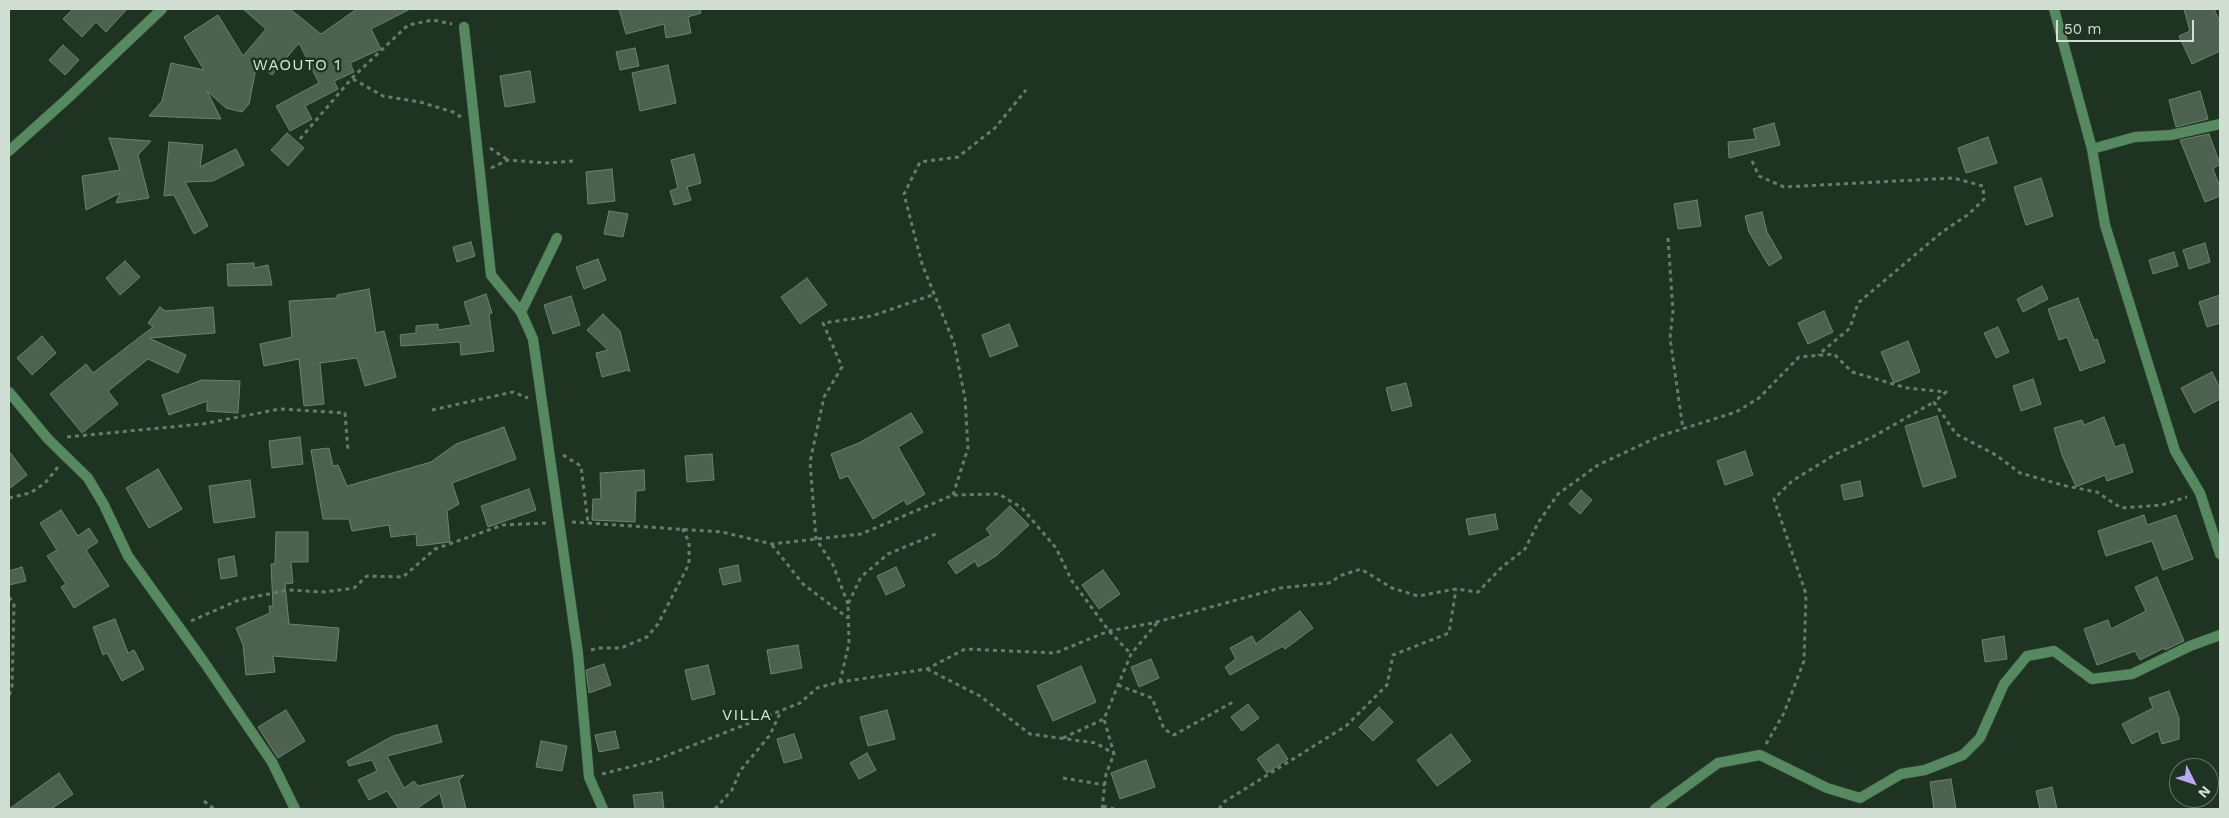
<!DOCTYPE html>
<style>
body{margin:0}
#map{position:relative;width:2229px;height:818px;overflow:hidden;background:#1f3322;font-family:"Work Sans",sans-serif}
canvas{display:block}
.frame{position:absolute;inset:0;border:10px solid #d1ded3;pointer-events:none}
.north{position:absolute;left:2169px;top:758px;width:50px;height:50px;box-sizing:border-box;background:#1f3322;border:1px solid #667769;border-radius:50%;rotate:131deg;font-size:14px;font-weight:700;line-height:20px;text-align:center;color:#d1ded3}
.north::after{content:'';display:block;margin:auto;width:18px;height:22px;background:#bca9f5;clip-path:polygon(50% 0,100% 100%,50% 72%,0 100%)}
.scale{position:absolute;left:2056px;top:20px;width:138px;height:22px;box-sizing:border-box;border:2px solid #d1ded3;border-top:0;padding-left:6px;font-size:15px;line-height:18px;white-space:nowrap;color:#d1ded3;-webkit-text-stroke:4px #1f3322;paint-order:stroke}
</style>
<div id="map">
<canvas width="2229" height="818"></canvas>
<div class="frame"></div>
<div class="north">N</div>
<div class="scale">50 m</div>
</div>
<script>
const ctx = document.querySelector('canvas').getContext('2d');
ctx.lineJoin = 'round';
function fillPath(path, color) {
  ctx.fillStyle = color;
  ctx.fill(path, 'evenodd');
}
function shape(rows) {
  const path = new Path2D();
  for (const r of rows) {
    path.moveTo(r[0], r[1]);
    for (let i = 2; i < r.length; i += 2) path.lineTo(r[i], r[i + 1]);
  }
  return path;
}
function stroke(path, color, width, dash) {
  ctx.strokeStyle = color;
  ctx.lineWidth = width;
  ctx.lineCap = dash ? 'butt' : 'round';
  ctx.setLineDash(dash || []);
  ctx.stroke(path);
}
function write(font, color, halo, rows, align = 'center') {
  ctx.font = font + ' "Work Sans",sans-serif';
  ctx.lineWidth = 5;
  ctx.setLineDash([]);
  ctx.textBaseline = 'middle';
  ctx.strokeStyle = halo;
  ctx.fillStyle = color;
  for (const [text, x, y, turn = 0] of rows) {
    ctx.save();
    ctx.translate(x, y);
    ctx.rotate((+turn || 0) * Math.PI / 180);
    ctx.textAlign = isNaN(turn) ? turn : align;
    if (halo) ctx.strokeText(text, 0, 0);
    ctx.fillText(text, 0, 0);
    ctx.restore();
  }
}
const building = shape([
 [73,9,127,9,106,32,96,22,82,37,63,19,73,9],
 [243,9,290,9,321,34,357,9,410,9,371,29,381,49,350,63,354,72,334,81,338,89,305,106,312,119,290,131,276,106,319,83,299,43,272,75,257,63,249,104,242,112,226,108,207,91,221,119,149,116,162,101,171,63,204,70,184,37,218,15,243,56,266,29,243,9],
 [619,9,700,9,701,13,688,17,691,33,666,38,664,24,626,34,619,9],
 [2184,9,2214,9,2220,22,2220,51,2192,64,2179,36,2190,31,2184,9],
 [63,45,79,60,65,75,49,60,63,45],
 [635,48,639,66,620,70,616,52,635,48],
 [668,65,676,103,640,111,632,73,668,65],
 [530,71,535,102,505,107,500,76,530,71],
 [2200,91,2208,119,2176,127,2169,100,2200,91],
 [1774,123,1780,145,1729,158,1728,142,1756,139,1753,129,1774,123],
 [287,133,304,148,288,166,271,150,287,133],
 [2209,134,2220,164,2213,169,2220,187,2220,196,2205,202,2180,140,2209,134],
 [1988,137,1997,163,1966,173,1958,148,1988,137],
 [109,138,151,141,138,155,149,198,116,203,120,193,86,210,82,176,120,170,109,138],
 [169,142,203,145,200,167,236,149,244,165,213,181,185,182,208,226,194,234,174,195,164,196,169,142],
 [694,154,701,183,687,187,691,200,674,205,670,191,678,188,671,160,694,154],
 [612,169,615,201,588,204,586,172,612,169],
 [2041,178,2053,216,2026,225,2014,187,2041,178],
 [1697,200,1701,226,1678,229,1674,204,1697,200],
 [609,211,628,214,623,237,604,234,609,211],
 [1762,212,1767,232,1782,258,1769,266,1749,232,1745,216,1762,212],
 [471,242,475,256,457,262,453,247,471,242],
 [2205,243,2210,262,2189,269,2183,250,2205,243],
 [2174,252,2178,266,2153,274,2149,260,2174,252],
 [598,259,606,280,584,289,576,267,598,259],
 [125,261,140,277,120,295,106,278,125,261],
 [254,263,254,268,268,265,272,285,228,286,227,264,254,263],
 [807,278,827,305,800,324,781,297,807,278],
 [2042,286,2048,299,2023,312,2017,299,2042,286],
 [369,289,376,333,384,331,396,377,365,386,357,358,320,363,324,404,304,406,299,359,264,366,260,344,292,337,289,301,337,298,337,295,369,289],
 [486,294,492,313,489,314,494,351,461,355,460,342,401,346,400,335,416,333,416,326,438,324,438,330,471,325,464,302,486,294],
 [2220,295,2220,323,2207,327,2199,302,2220,295],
 [571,296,580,325,553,334,544,305,571,296],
 [2078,298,2094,340,2097,339,2105,362,2080,371,2067,337,2059,340,2048,309,2078,298],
 [160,307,165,311,213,307,215,333,149,338,186,355,178,373,148,359,108,391,118,404,82,433,50,394,86,364,93,373,153,327,148,323,160,307],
 [1824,311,1833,332,1808,344,1798,323,1824,311],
 [603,314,620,331,630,372,628,370,602,377,596,353,608,350,587,330,603,314],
 [1009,324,1018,346,990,357,982,335,1009,324],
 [1998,327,2009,352,1996,358,1984,333,1998,327],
 [42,336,56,353,32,375,17,358,42,336],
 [1908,341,1920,372,1894,383,1881,352,1908,341],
 [2212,372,2220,388,2220,399,2194,413,2181,388,2212,372],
 [2033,379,2041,404,2021,411,2013,386,2033,379],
 [202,380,240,381,238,413,207,411,207,401,169,415,162,395,202,380],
 [1406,383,1412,406,1392,411,1386,388,1406,383],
 [911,413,923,432,898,447,925,494,907,505,904,500,873,519,848,476,840,479,831,454,859,443,911,413],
 [1937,416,1956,477,1923,487,1905,426,1937,416],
 [2104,417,2115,447,2124,444,2133,472,2107,481,2105,475,2076,487,2062,455,2054,428,2082,420,2084,425,2104,417],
 [504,427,516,459,452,483,459,504,447,511,450,542,417,546,416,534,391,537,389,525,352,531,349,519,323,519,311,450,329,448,333,466,338,465,347,486,431,462,456,444,504,427],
 [300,437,303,464,272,468,269,441,300,437],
 [9,451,27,475,9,489,9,451],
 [1745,451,1753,475,1725,485,1717,461,1745,451],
 [712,454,714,480,687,482,685,456,712,454],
 [158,469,182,509,149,528,126,488,158,469],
 [644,470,645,490,636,491,635,522,592,520,593,499,601,499,600,473,644,470],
 [250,480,255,517,214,523,209,486,250,480],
 [1860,481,1863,496,1844,500,1841,485,1860,481],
 [529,489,536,510,488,527,481,506,529,489],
 [1581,490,1592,500,1580,514,1569,504,1581,490],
 [1010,506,1029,525,996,556,978,567,975,561,956,574,948,562,991,535,986,529,1010,506],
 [61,510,78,536,89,528,98,542,86,550,109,586,74,608,61,587,66,584,47,556,57,550,40,523,61,510],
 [1495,514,1498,529,1469,535,1466,519,1495,514],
 [2144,515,2147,525,2176,515,2193,559,2163,570,2152,541,2106,556,2098,531,2144,515],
 [276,532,308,532,308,562,291,562,293,583,285,584,289,624,339,628,336,661,273,656,275,672,246,675,243,645,236,628,270,613,269,606,273,606,271,564,275,564,276,532],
 [234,556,237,576,221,579,218,559,234,556],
 [738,565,741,581,723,585,719,569,738,565],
 [22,567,26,581,9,585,9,571,22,567],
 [896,567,905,586,886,595,877,576,896,567],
 [1103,570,1120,594,1099,609,1082,585,1103,570],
 [2157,577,2184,641,2165,650,2164,648,2140,660,2135,651,2097,665,2084,629,2108,620,2111,629,2146,611,2135,587,2157,577],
 [1300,611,1313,628,1285,649,1283,646,1230,675,1225,667,1236,659,1230,648,1252,636,1256,644,1300,611],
 [115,619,128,653,134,650,144,669,122,681,107,653,103,655,93,627,115,619],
 [2004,636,2007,659,1985,662,1982,640,2004,636],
 [798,645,802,668,771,674,767,650,798,645],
 [1151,659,1159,678,1139,687,1131,667,1151,659],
 [604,664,611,685,589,693,586,670,604,664],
 [708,665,715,694,692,700,685,670,708,665],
 [1081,666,1096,702,1053,721,1037,686,1081,666],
 [2169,691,2179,718,2179,739,2162,744,2158,731,2132,744,2122,724,2153,708,2149,698,2169,691],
 [1248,704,1259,718,1242,731,1231,717,1248,704],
 [1379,707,1393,722,1373,741,1359,727,1379,707],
 [286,710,305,741,278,758,258,727,286,710],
 [887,710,895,739,868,746,860,717,887,710],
 [437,725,442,742,387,756,404,788,414,781,418,786,464,775,459,780,466,809,444,809,440,793,416,809,399,809,387,791,369,800,358,780,377,771,372,760,349,766,347,761,393,736,437,725],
 [615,731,619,748,599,752,595,735,615,731],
 [794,734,802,758,784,763,777,739,794,734],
 [1451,734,1471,761,1437,786,1417,760,1451,734],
 [541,741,567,746,562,771,536,767,541,741],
 [1278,744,1288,759,1267,773,1257,759,1278,744],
 [867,753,876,770,859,779,850,763,867,753],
 [1146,760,1155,787,1120,799,1111,773,1146,760],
 [59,773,73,794,51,809,9,809,59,773],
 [1951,779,1956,809,1934,809,1930,782,1951,779],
 [2052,787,2057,809,2040,809,2036,791,2052,787],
 [662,792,664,809,635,809,633,795,662,792]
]);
fillPath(building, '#4c614f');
stroke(building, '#6d8471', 1);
const street = shape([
 [2054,9,2092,149,2105,225,2175,451,2200,493,2220,554],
 [464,27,491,275,521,312,533,339,578,654,589,777,603,809],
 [2092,149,2135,137,2171,135,2220,124],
 [9,151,67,99,162,9],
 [521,312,557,238],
 [9,392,48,439,88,478,104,505,128,556,204,662,272,762,295,809],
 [1655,809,1718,763,1760,755,1827,788,1860,798,1901,774,1925,770,1963,755,1980,738,2004,684,2027,656,2054,651,2092,679,2132,674,2190,646,2220,635]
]);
stroke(street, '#3b4e3e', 11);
stroke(shape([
 [353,79,383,96,420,102,453,112,461,117],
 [300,139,352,78,408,25,433,20,452,24],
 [490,148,508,160],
 [1752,161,1759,176,1784,187,1953,178,1983,186,1984,199,1969,214,1942,232,1858,303,1850,328,1818,355],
 [491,168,508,160,546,163,574,161],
 [1668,238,1673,311,1670,338,1683,429],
 [432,410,513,392,528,398],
 [67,437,202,424,280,409,345,413,348,451],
 [563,455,581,466,588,523],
 [953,495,968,448,965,398,954,343,922,264,904,194,920,162,958,157,995,128,1026,90],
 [9,498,30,493,45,483,58,467],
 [572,522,722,532,772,544,861,534,953,495,999,494,1022,508,1056,548,1072,581,1109,631,1131,654],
 [772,545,803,584,848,618],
 [9,597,14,605,12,687,9,696],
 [848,604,833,565,816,539,810,462,824,397,842,367,823,323,872,316,935,294],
 [191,621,239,600,288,590,324,592,354,588,367,576,403,577,435,549,503,525,546,523],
 [591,650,598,648,621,648,647,637,658,624,689,564,689,542,682,528],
 [927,669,980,696,1030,734,1096,743,1114,754],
 [840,682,849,643,848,604,861,577,888,554,936,534],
 [1118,685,1152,698,1164,729,1174,735,1233,702],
 [1063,738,1104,719],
 [1766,744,1784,713,1804,661,1806,594,1774,499,1792,481,1836,454,1876,435,1934,402],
 [602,774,653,761,800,703,817,688,840,682,927,669,965,649,1055,653,1109,631,1153,623,1280,588,1329,583,1342,575,1361,569,1392,588,1418,596,1456,589,1478,592,1502,567,1525,549,1538,523,1558,494,1598,465,1660,436,1736,412,1759,398,1799,357,1834,354,1852,372,1907,388,1946,392,1934,402,1956,434,1996,455,2020,473,2066,486,2097,492,2121,508,2162,505,2187,497],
 [1063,778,1105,785],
 [204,801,214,809],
 [1103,806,1114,809],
 [715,809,732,790,740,771,770,735,781,711],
 [1102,809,1106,774,1114,754,1104,719,1131,654,1157,623],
 [1219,809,1224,802,1346,726,1387,685,1393,655,1449,633,1456,589]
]), '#6a7b6d', 3, [4, 4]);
stroke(street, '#568960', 10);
ctx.letterSpacing = '1px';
write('16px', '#d1ebd5', '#1f3322', [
 ["WAOUTO 1",297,65],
 ["VILLA",747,715]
]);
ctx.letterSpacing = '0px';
</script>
